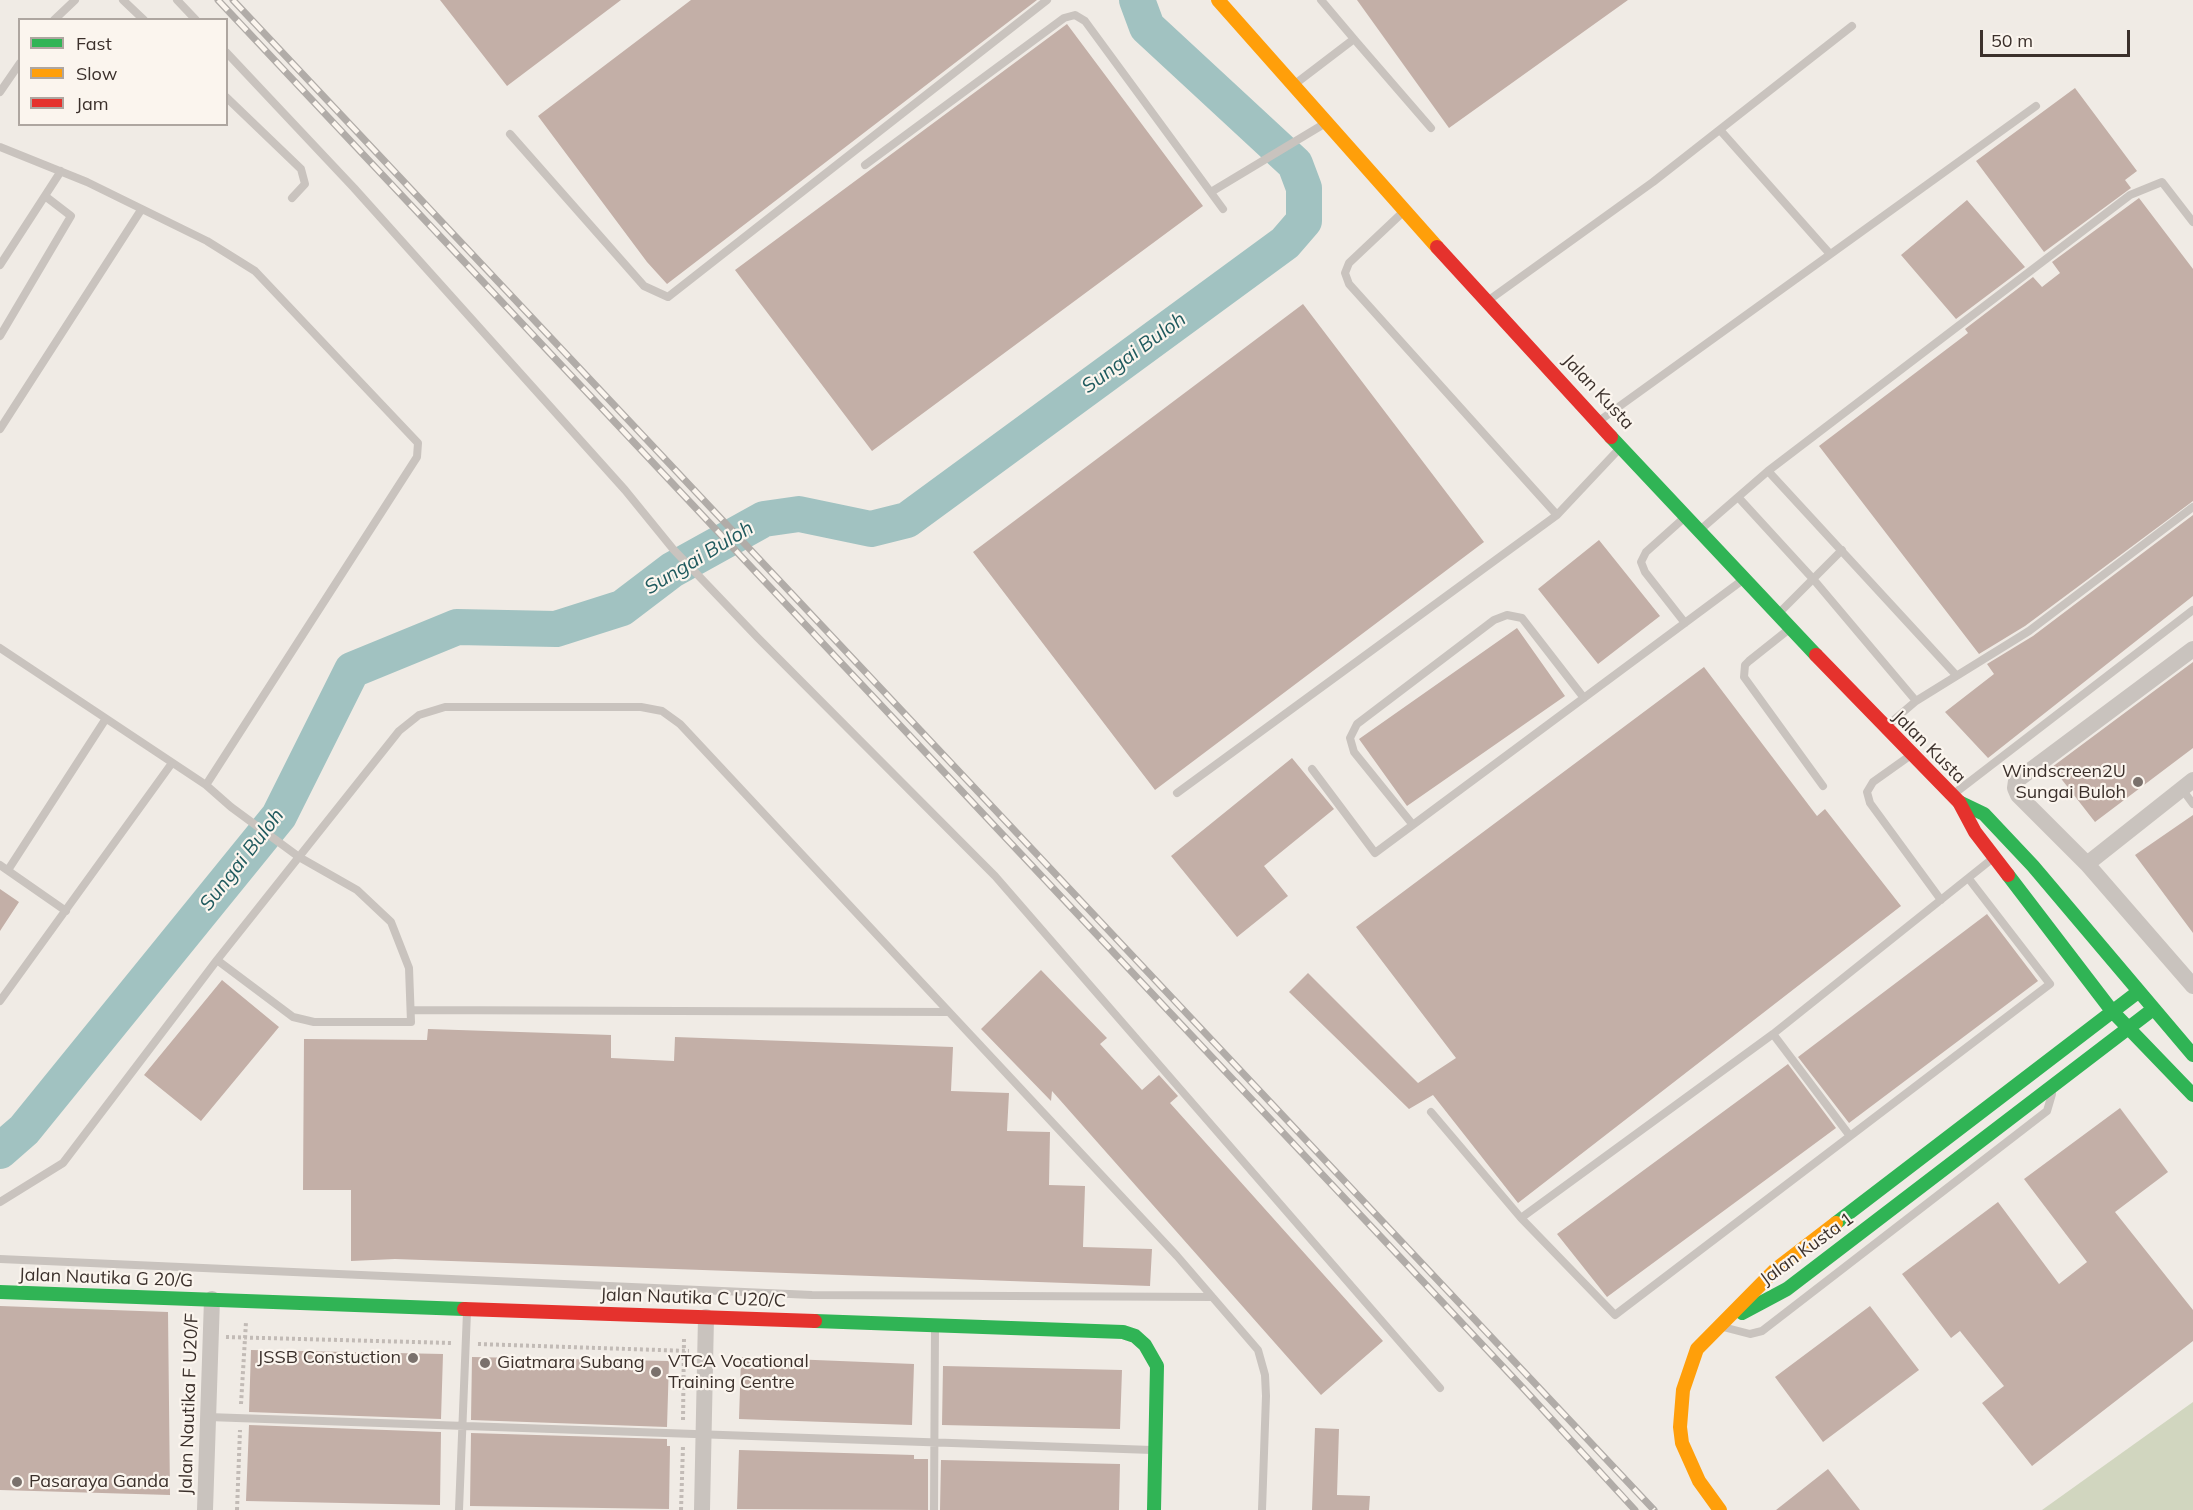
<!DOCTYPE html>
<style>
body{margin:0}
#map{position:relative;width:2193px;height:1510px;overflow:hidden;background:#f0ebe5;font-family:Mulish,sans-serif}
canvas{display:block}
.legend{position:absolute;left:18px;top:18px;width:210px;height:108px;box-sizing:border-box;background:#fbf5ee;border:2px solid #aea6a0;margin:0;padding:8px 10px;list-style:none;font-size:18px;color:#3b302b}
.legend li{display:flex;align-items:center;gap:12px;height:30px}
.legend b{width:30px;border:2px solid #aea6a0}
.scale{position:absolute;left:1980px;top:30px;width:150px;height:27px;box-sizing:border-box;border:3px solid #3b302b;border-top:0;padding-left:8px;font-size:18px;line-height:21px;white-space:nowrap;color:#3b302b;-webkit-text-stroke:4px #fbf5ee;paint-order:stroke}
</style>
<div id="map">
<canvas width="2193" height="1510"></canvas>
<ul class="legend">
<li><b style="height:8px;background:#30b455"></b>Fast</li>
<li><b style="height:8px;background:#ff9f0a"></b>Slow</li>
<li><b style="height:8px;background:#e5322d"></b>Jam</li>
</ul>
<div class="scale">50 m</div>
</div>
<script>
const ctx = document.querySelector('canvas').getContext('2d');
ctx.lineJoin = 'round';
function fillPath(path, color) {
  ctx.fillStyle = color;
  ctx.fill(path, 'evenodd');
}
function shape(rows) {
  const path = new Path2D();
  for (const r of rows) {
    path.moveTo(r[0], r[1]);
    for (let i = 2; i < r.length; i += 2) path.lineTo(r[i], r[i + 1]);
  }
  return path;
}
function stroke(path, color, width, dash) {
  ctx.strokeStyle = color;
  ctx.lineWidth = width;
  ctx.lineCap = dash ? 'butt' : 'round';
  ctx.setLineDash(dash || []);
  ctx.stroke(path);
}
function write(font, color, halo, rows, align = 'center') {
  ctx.font = font + ' Mulish,sans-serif';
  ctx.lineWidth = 4.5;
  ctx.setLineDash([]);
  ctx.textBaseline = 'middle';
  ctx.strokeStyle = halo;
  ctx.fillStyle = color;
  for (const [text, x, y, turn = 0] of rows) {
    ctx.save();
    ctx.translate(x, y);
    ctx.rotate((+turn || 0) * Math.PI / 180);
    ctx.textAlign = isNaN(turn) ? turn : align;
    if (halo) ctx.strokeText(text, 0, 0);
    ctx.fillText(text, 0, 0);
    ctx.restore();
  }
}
fillPath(shape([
 [2193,1402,2193,1510,2042,1510]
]), '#d1d6bf');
stroke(shape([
 [0,1151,24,1130,279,816,352,670,457,627,556,629,622,608,672,570,764,519,799,514,871,529,907,520,1285,243,1304,221,1304,188,1295,164,1147,27,1137,0]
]), '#a1c2c1', 36);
fillPath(shape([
 [440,0,621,0,507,86],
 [691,0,1037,0,667,284,647,262,538,116],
 [1357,0,1628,0,1449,128],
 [1067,24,1203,206,872,451,735,270],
 [2075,88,2137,171,2125,180,2131,188,2044,252,1976,161],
 [2139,198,2193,269,2193,501,2025,626,1979,654,1819,446,1968,333,1965,329,2033,277,2042,287,2060,273,2052,262],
 [1967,200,2025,267,1956,319,1901,255],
 [1303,304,1484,542,1155,790,973,552],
 [2193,515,2193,596,1988,758,1945,712,1994,674,1987,664,2033,636],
 [1599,540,1660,616,1598,664,1538,589],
 [1517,628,1565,696,1407,806,1359,739],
 [2193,662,2193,748,2095,822,2052,767],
 [1704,667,1817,816,1825,809,1901,906,1518,1203,1433,1095,1409,1109,1289,992,1308,973,1418,1083,1456,1058,1356,927],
 [1292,758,1334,809,1264,866,1288,896,1237,937,1171,856],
 [2193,815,2193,933,2135,855],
 [0,889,19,902,0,931],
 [1987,914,2038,981,1849,1123,1798,1057],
 [1041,970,1107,1038,1100,1044,1142,1090,1159,1075,1178,1096,1170,1103,1383,1341,1321,1395,1052,1091,1051,1101,981,1029],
 [222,980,279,1027,201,1121,144,1075],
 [428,1029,611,1035,611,1058,674,1061,675,1037,953,1047,951,1091,1009,1093,1007,1131,1050,1132,1049,1185,1085,1186,1083,1247,1152,1249,1150,1286,395,1259,351,1261,351,1190,303,1190,304,1039,427,1040],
 [1788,1064,1836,1128,1607,1297,1557,1234],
 [2120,1108,2168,1172,2115,1212,2193,1310,2193,1341,2032,1466,1982,1403,2004,1386,1960,1331,1951,1338,1902,1274,1998,1202,2059,1284,2087,1262,2024,1179],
 [0,1306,168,1312,170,1495,0,1490],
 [1870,1306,1919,1370,1823,1442,1775,1377],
 [251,1350,443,1354,441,1419,249,1412],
 [472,1357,669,1361,667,1427,471,1420],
 [741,1357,914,1364,912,1425,739,1419],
 [943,1366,1122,1370,1120,1429,942,1425],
 [249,1425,441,1432,440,1505,246,1501],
 [1315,1428,1339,1429,1337,1495,1370,1496,1369,1510,1312,1510],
 [471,1433,667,1439,667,1446,670,1446,669,1509,470,1506],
 [739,1450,914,1455,914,1459,928,1459,928,1510,737,1509],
 [941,1460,1120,1464,1119,1510,940,1510],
 [1828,1469,1860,1510,1776,1510]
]), '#c3afa7');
stroke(shape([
 [226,1337,452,1343],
 [478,1344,689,1351],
 [241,1404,246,1322],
 [683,1420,684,1338],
 [237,1510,240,1430],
 [681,1510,683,1446]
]), '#c2bbb6', 4, [3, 3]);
stroke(shape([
 [123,0,144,20],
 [177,0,196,20],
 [54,20,75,0],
 [1354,39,1431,128],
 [226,52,354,188,625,490,673,549,758,638,995,876,1440,1388],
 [1295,84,1354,39,1321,0],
 [0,92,20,63],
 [226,97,301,169,305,184,292,198],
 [1720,130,1830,254],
 [510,134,644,286,668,297,1047,0],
 [0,147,87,182,207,241,255,271,418,443,417,457,206,785,231,807,299,857,357,890,391,922,409,968,411,1022,314,1022,293,1017,217,960],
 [865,165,1064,18,1075,15,1085,21,1223,209],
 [1211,192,1324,124],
 [1402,213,1349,263,1345,273,1349,284,1557,515,1620,448],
 [0,265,61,171],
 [1489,300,1653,182,1852,26],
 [0,336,71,216,45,196],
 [1599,421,2036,106],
 [0,429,141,210],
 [1738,497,1768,471],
 [1684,518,1646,552,1641,562,1645,572,1685,623],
 [1700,530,1738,497,1814,580,1916,701,2029,631,2193,507],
 [1778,614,1842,550],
 [1788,630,1749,661,1745,665,1744,677,1823,786],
 [0,648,206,785],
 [1956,675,1768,471,2130,195,2162,182,2193,222],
 [1888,725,1916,701],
 [1911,755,1873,782,1867,792,1870,803,1941,900],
 [1312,769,1375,853,1740,582],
 [2182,789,2193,804],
 [1177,793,1557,515],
 [1955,793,2193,610],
 [1413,825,1354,752,1350,738,1357,724,1494,620,1507,615,1522,618,1584,698],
 [0,865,66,911],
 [8,870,105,720],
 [0,1001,172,763],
 [411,1010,947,1012],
 [1773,1034,1850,1136],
 [1431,1112,1521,1218,1615,1315,2050,984,1969,879],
 [0,1202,63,1163,217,960,399,731,419,715,445,707,641,707,662,711,680,724,1177,1256,1258,1350,1265,1375,1266,1396,1262,1510],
 [1521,1218,1773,1034,1992,859],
 [0,1259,812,1295,1212,1297],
 [1723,1327,1750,1334,1762,1331,2047,1111,2052,1094],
 [208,1417,1152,1450],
 [459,1510,467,1312],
 [934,1510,935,1328]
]), '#c9c3be', 8);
stroke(shape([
 [2193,649,2016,781,2015,788,2018,795,2087,864,2193,986],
 [2087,864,2193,780],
 [205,1510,212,1299],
 [702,1510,706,1317]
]), '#c9c3be', 16);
stroke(shape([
 [1611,437,1816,655],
 [1959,802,1984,814,2033,866,2193,1055],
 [2008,875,2112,1011,2193,1095],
 [1836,1223,2138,992],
 [0,1292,464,1309],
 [1742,1313,1787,1289,2152,1010],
 [815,1321,1123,1332,1135,1336,1145,1345,1157,1366,1154,1510]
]), '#30b455', 14);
stroke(shape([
 [1218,0,1437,247],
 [1720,1510,1699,1481,1682,1443,1680,1427,1683,1390,1697,1349,1776,1269,1836,1223]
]), '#ff9f0a', 14);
stroke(shape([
 [1437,247,1611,437],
 [1816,655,1959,802,1975,832,2008,875],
 [464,1309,815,1321]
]), '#e5322d', 14);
const rail = shape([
 [218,0,1523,1388,1635,1510],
 [233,0,1654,1510]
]);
stroke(rail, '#b1aca8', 7);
stroke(rail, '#fbf5ee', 4.5, [14]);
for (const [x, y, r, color] of [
 [2138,782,6,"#7a716c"],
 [413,1358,6,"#7a716c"],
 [485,1363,6,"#7a716c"],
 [656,1372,6,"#7a716c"],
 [17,1482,6,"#7a716c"]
]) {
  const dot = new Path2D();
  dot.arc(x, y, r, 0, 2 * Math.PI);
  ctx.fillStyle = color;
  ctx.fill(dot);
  stroke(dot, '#fbf5ee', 2);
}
write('18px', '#3b302b', '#fbf5ee', [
 ["Jalan Kusta",1598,392,47],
 ["Jalan Kusta",1929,747,45],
 ["Jalan Kusta 1",1807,1249,-36],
 ["Jalan Nautika G 20/G",106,1278,2],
 ["Jalan Nautika C U20/C",693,1298,2],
 ["Jalan Nautika F U20/F",189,1404,-88]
]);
write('18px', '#3b302b', '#fbf5ee', [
 ["Windscreen2U",2126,772,"right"],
 ["Sungai Buloh",2126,793,"right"],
 ["JSSB Constuction",401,1358,"right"],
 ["VTCA Vocational",668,1362],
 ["Training Centre",668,1383],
 ["Giatmara Subang",497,1363],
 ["Pasaraya Ganda",29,1482]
], 'left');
write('italic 20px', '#1f5a5e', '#fbf5ee', [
 ["Sungai Buloh",1134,353,-36],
 ["Sungai Buloh",699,558,-31],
 ["Sungai Buloh",242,860,-52]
]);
</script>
